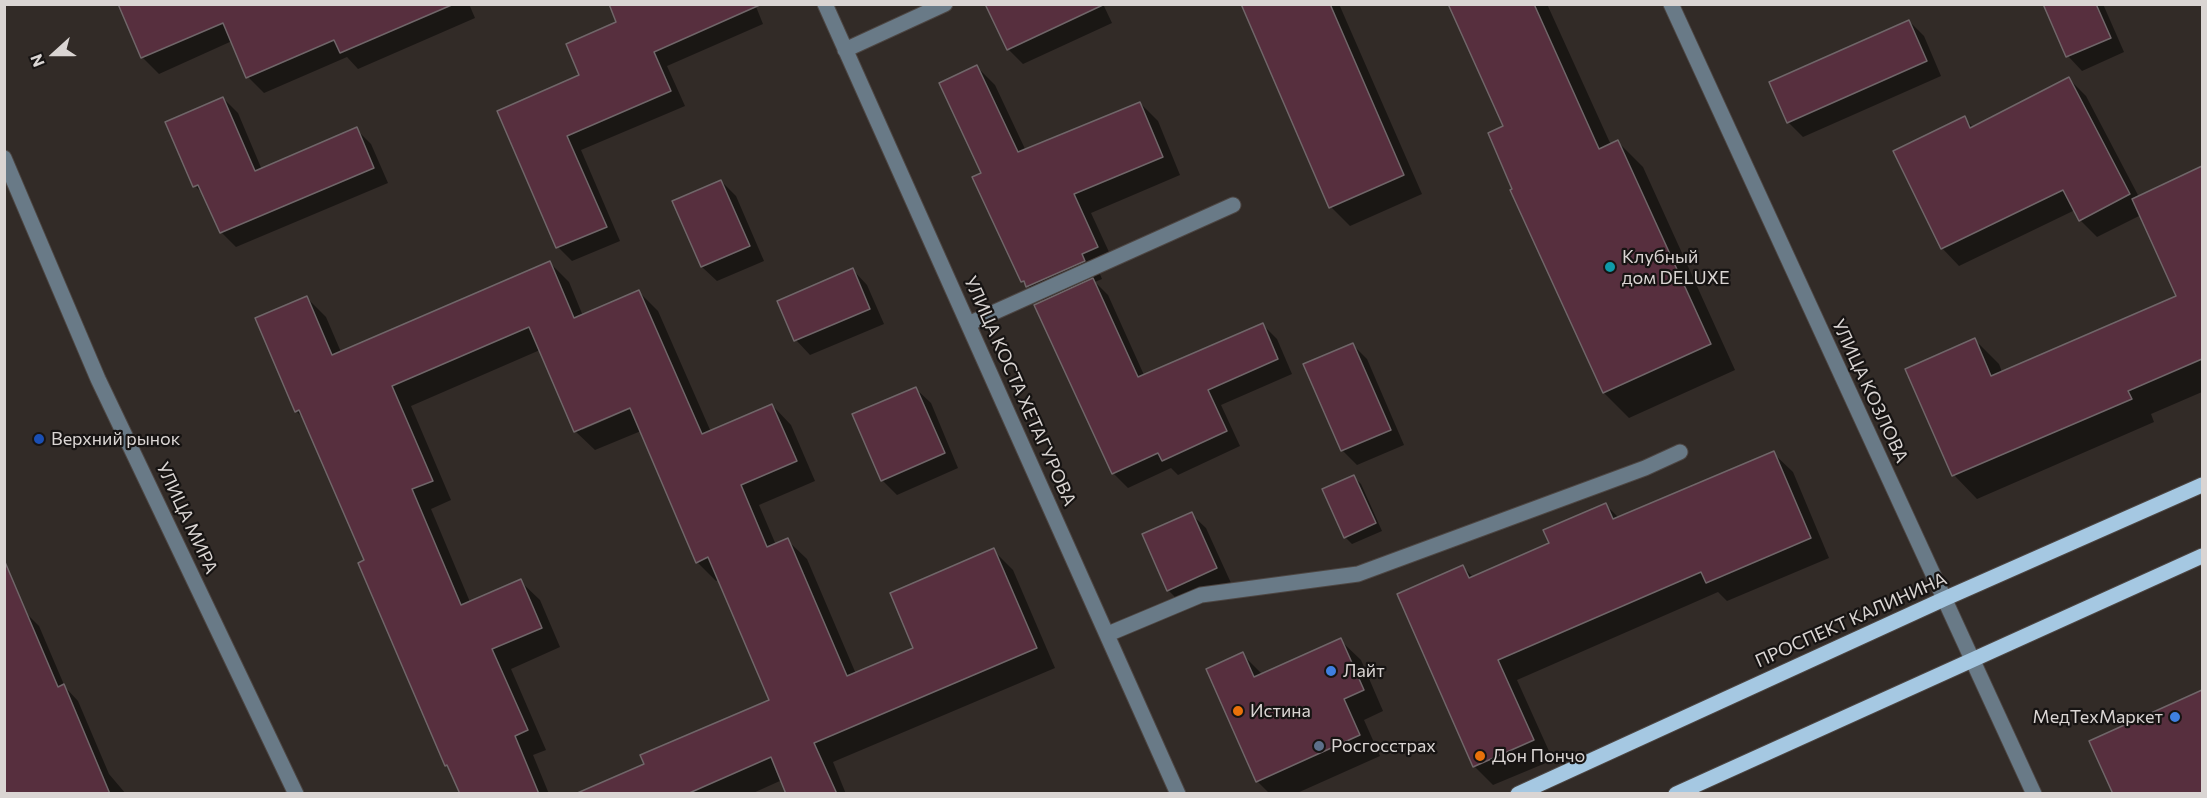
<!DOCTYPE html>
<meta charset="utf-8">
<style>
body{margin:0}
#map{position:relative;width:2207px;height:798px;overflow:hidden;background:#322b27;font-family:Commissioner,sans-serif}
canvas{display:block}
.frame{position:absolute;inset:0;border:6px solid #dad5d3;pointer-events:none}
.north{position:absolute;left:24px;top:24px;width:60px;height:60px;-webkit-text-stroke:4px #171413;paint-order:stroke;rotate:249deg;font-size:16px;font-weight:700;line-height:24px;text-align:center;color:#dad5d3}
.north::after{content:'';display:block;margin:auto;width:21px;height:27px;background:#dad5d3;clip-path:polygon(50% 0,100% 100%,50% 72%,0 100%)}
</style>
<div id="map">
<canvas width="2207" height="798"></canvas>
<div class="frame"></div>
<div class="north">N</div>
</div>
<script>
const ctx = document.querySelector('canvas').getContext('2d');
ctx.lineJoin = 'round';
function fillPath(path, color) {
  ctx.fillStyle = color;
  ctx.fill(path, 'evenodd');
}
function shape(rows) {
  const path = new Path2D();
  for (const r of rows) {
    path.moveTo(r[0], r[1]);
    for (let i = 2; i < r.length; i += 2) path.lineTo(r[i], r[i + 1]);
  }
  return path;
}
function stroke(path, color, width, dash) {
  ctx.strokeStyle = color;
  ctx.lineWidth = width;
  ctx.lineCap = dash ? 'butt' : 'round';
  ctx.setLineDash(dash || []);
  ctx.stroke(path);
}
function write(font, color, halo, rows, align = 'center') {
  ctx.font = font + ' Commissioner,sans-serif';
  ctx.lineWidth = 4.5;
  ctx.setLineDash([]);
  ctx.textBaseline = 'middle';
  ctx.strokeStyle = halo;
  ctx.fillStyle = color;
  for (const [text, x, y, turn = 0] of rows) {
    ctx.save();
    ctx.translate(x, y);
    ctx.rotate((+turn || 0) * Math.PI / 180);
    ctx.textAlign = isNaN(turn) ? turn : align;
    if (halo) ctx.strokeText(text, 0, 0);
    ctx.fillText(text, 0, 0);
    ctx.restore();
  }
}
fillPath(shape([
 [119,4,469,4,475,18,358,69,347,57,264,93,248,77,232,41,159,74,142,57],
 [755,4,763,24,667,66,685,106,581,150,620,241,572,261,558,247,499,111],
 [1103,4,1112,23,1023,64,1008,49],
 [1242,4,1339,4,1422,194,1350,226,1331,207],
 [1449,4,1547,4,1611,145,1618,142,1643,167,1735,370,1629,418,1604,393,1514,189,1505,127],
 [2045,4,2103,4,2124,52,2082,71,2068,56],
 [1909,21,1924,36,1941,76,1803,137,1788,122],
 [977,67,995,85,1026,151,1140,103,1158,121,1180,175,1091,213,1115,265,1099,272,1102,279,1095,282,1108,295,1144,375,1262,324,1277,339,1292,374,1221,405,1240,446,1178,475,1171,468,1128,488,1113,473,1044,302,1023,281,983,174],
 [2068,78,2086,96,2139,197,2198,170,2202,174,2202,392,2151,414,2154,422,1977,499,1954,475,1907,370,1975,340,1999,364,2002,372,2178,297,2141,215,2097,237,2080,220,2075,210,1959,266,1942,248,1964,118,1974,128],
 [223,98,238,113,262,170,356,129,371,144,388,183,236,247,221,232,205,196,195,186],
 [721,181,736,196,764,261,717,281,702,267],
 [550,263,569,282,583,316,639,292,658,311,711,432,772,405,791,425,815,481,759,505,776,545,787,540,807,559,856,674,915,649,993,550,1013,570,1055,668,833,762,846,794,788,794,782,780,751,794,579,794,646,764,771,700,719,580,716,581,697,562,641,431,595,450,575,431,540,350,411,406,451,500,431,509,470,602,520,581,540,600,560,647,511,669,546,750,533,755,549,794,461,794,451,770,446,765,366,561,304,419,296,411,306,297,326,317,341,352],
 [636,404,637,406,582,430,582,427],
 [853,270,867,285,884,324,810,355,796,340,779,302],
 [1352,344,1367,359,1404,445,1357,465,1342,450],
 [916,389,931,403,958,468,897,495,882,480],
 [1773,453,1793,472,1829,558,1727,601,1718,592,1517,680,1553,760,1493,785,1474,766,1463,567,1474,578,1551,544,1606,505,1619,518],
 [1354,477,1361,484,1382,531,1352,544,1345,537],
 [1191,514,1206,528,1231,583,1183,605,1168,590],
 [24,611,39,626,65,687,78,701,109,774,126,794,4,794,4,619],
 [1340,640,1361,660,1383,711,1364,720,1380,756,1295,794,1270,794,1257,781,1242,654,1263,675],
 [2202,692,2202,794,2115,794,2091,742]
]), '#0007');
const building = shape([
 [118,4,454,4,340,53,334,40,246,78,223,23,141,58,118,4],
 [609,4,762,4,654,52,671,91,567,136,607,227,556,248,497,111,579,75,566,44,616,22,609,4],
 [985,4,1105,4,1007,50,985,4],
 [1241,4,1330,4,1404,175,1329,208,1241,4],
 [1448,4,1534,4,1599,149,1618,140,1711,344,1603,393,1510,190,1512,189,1488,133,1503,126,1448,4],
 [2043,4,2096,4,2111,38,2066,57,2043,4],
 [1909,20,1927,61,1787,123,1769,82,1909,20],
 [977,65,1018,152,1140,102,1163,157,1074,194,1098,247,1082,254,1085,261,1026,287,1024,281,1021,282,972,177,981,173,939,83,977,65],
 [2069,77,2130,194,2079,221,2063,190,1941,249,1893,151,1965,116,1970,128,2069,77],
 [223,97,255,171,357,127,374,168,220,233,198,185,193,187,165,122,223,97],
 [2202,166,2202,359,2128,391,2132,399,1952,476,1905,369,1975,338,1991,376,2176,296,2132,199,2202,166],
 [721,180,750,246,701,267,672,201,721,180],
 [550,261,574,318,639,290,702,434,772,404,797,461,741,485,767,547,788,538,847,676,913,648,890,593,994,548,1037,648,814,743,837,794,786,794,771,757,687,794,575,794,644,764,640,755,769,700,708,557,696,563,630,408,574,432,529,327,392,386,433,481,412,489,461,605,521,579,542,628,492,649,528,730,515,736,539,794,460,794,447,765,445,766,358,563,364,560,299,410,295,412,255,318,307,296,332,355,550,261],
 [853,268,870,309,794,341,777,301,853,268],
 [1093,278,1138,377,1263,323,1278,359,1208,390,1227,431,1162,461,1158,453,1112,474,1034,305,1093,278],
 [1353,343,1391,430,1341,451,1303,364,1353,343],
 [916,387,945,453,881,481,852,414,916,387],
 [1774,451,1811,538,1706,583,1701,572,1498,660,1534,740,1473,767,1397,594,1463,565,1469,578,1549,543,1543,530,1606,503,1613,519,1774,451],
 [1354,475,1376,523,1344,538,1322,489,1354,475],
 [1192,512,1217,568,1167,591,1142,534,1192,512],
 [5,562,58,687,64,684,110,794,4,794,5,562],
 [1341,638,1364,690,1344,699,1360,735,1256,782,1206,669,1243,652,1254,677,1341,638],
 [2202,690,2202,794,2113,794,2089,741,2202,690]
]);
fillPath(building, '#572f3e');
stroke(building, '#706669', 1.5);
const minor = shape([
 [825,4,1178,794],
 [1671,4,2034,794],
 [845,50,945,4],
 [4,158,98,379,296,794],
 [968,324,1233,205],
 [1108,634,1201,595,1358,574,1645,468,1680,452]
]);
const major = shape([
 [1518,794,1944,599,2202,485],
 [1676,794,2202,556]
]);
stroke(minor, '#4d4643', 17);
stroke(major, '#4d4643', 17);
stroke(minor, '#697a87', 15);
stroke(major, '#a5c8e2', 15);
for (const [x, y, r, color] of [
 [1610,267,6,"#0f9aa8"],
 [39,439,6,"#1a4fb4"],
 [1331,671,6,"#3f7fe0"],
 [1238,711,6,"#e8710a"],
 [2175,717,6,"#3f7fe0"],
 [1319,746,6,"#5c6f8a"],
 [1480,756,6,"#e8710a"]
]) {
  const dot = new Path2D();
  dot.arc(x, y, r, 0, 2 * Math.PI);
  ctx.fillStyle = color;
  ctx.fill(dot);
  stroke(dot, '#171413', 2);
}
write('18px', '#dad5d3', '#171413', [
 ["Клубный",1622,257],
 ["дом DELUXE",1622,278],
 ["Верхний рынок",51,439],
 ["Лайт",1343,671],
 ["Истина",1250,711],
 ["МедТехМаркет",2163,717,"right"],
 ["Росгосстрах",1331,746],
 ["Дон Пончо",1492,756]
], 'left');
write('18px', '#dad5d3', '#171413', [
 ["УЛИЦА КОСТА ХЕТАГУРОВА",1020,391,66],
 ["УЛИЦА КОЗЛОВА",1870,391,65],
 ["УЛИЦА МИРА",187,518,65],
 ["ПРОСПЕКТ КАЛИНИНА",1851,620,-24]
]);
</script>
